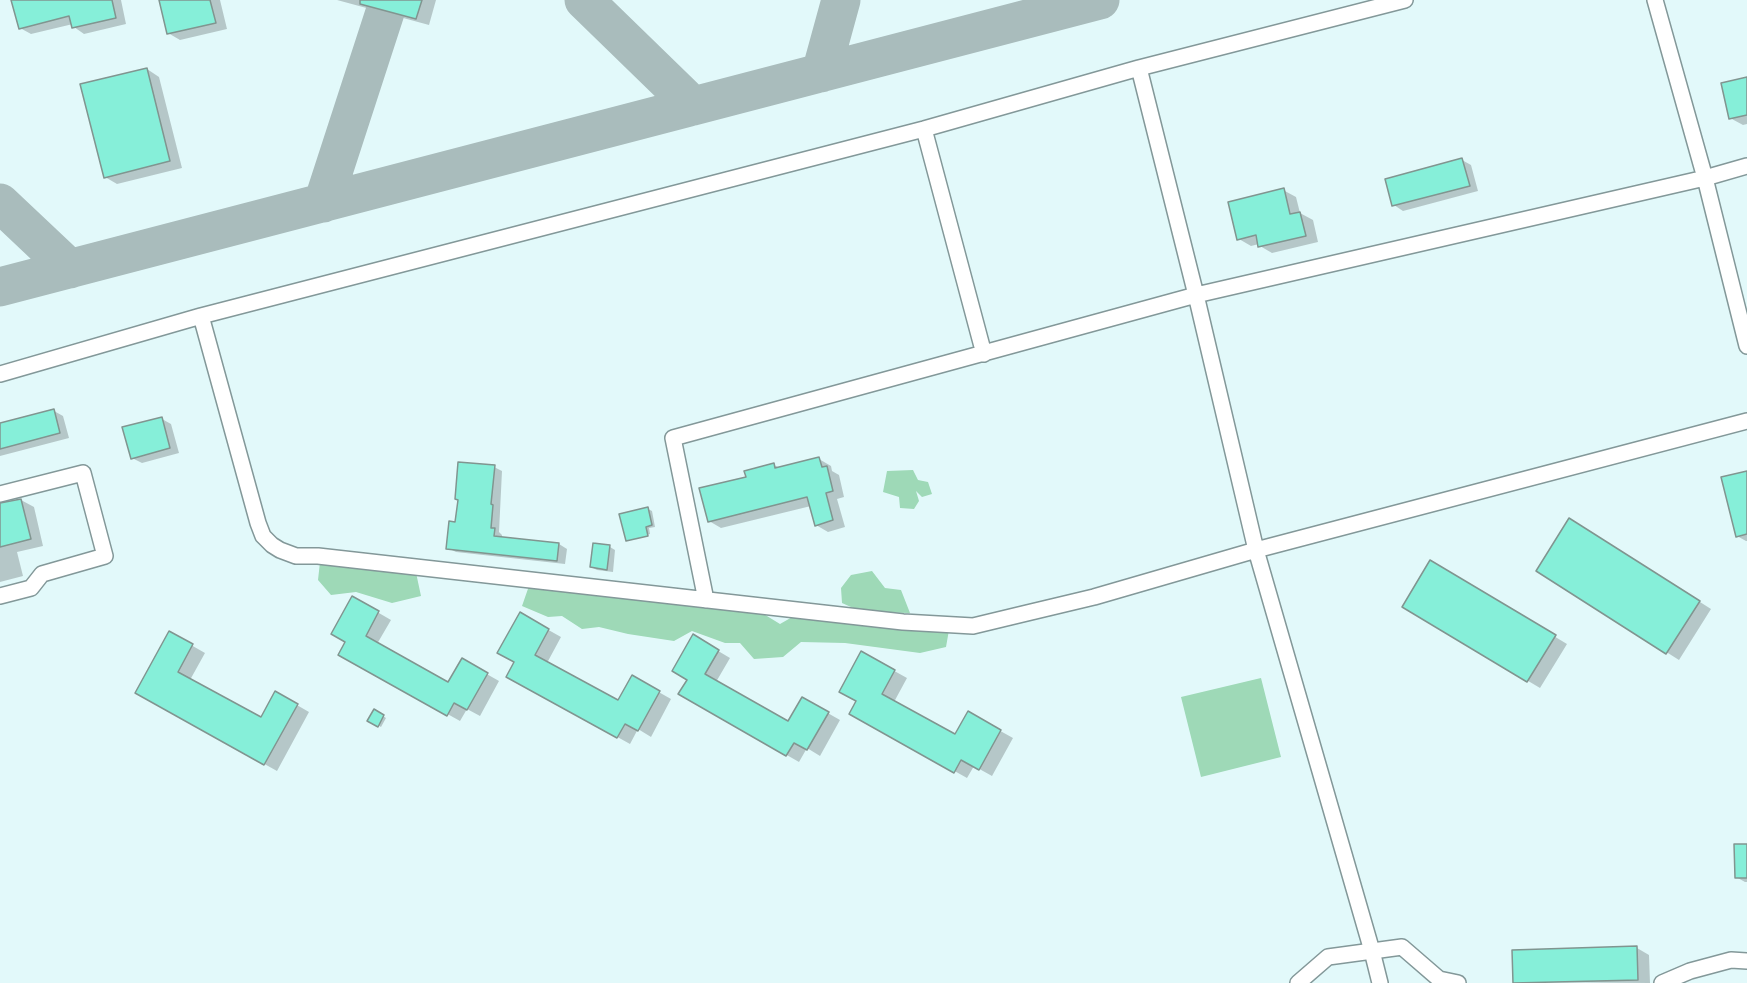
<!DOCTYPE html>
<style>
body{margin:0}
canvas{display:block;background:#e2f9fa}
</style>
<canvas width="1747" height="983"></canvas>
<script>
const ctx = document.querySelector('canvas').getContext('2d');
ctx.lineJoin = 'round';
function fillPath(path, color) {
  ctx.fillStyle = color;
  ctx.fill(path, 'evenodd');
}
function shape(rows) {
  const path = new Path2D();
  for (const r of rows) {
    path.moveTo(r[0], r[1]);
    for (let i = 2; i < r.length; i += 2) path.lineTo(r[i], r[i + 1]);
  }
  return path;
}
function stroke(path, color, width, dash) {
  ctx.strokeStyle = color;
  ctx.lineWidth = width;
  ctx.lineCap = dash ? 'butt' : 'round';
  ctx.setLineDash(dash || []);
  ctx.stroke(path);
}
fillPath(shape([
 [913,470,918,480,928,482,932,494,922,497,916,491,919,501,914,509,900,508,899,497,883,492,887,471],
 [347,551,363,564,365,569,369,564,415,568,421,596,392,603,356,592,331,595,318,580,320,562,328,552],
 [872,571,885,588,901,590,910,613,862,612,842,603,841,588,851,575],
 [530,583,749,605,780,624,801,612,949,630,946,647,920,653,845,643,801,642,783,657,754,659,740,643,725,643,692,631,674,641,628,634,599,627,582,629,562,616,548,617,522,606],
 [1261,678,1281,757,1201,777,1181,697]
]), '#9ed9b7');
fillPath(shape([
 [13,0,121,0,126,24,84,34,74,27,73,24,31,34,20,28],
 [160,0,220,0,227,29,180,40,168,33],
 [337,0,436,0,429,25],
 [147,69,159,77,182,168,117,184,105,177],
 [1747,79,1747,124,1743,125,1730,118],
 [1462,160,1471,165,1478,191,1403,211,1394,205],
 [1283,190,1296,197,1300,213,1313,220,1318,242,1272,253,1260,246,1259,244,1251,246,1239,239],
 [54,411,63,416,69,438,0,456,0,425],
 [162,419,171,424,179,453,142,463,132,458],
 [819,459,831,466,832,471,839,475,844,497,837,499,845,527,828,532,816,525,811,506,721,528,709,521,747,478,774,465,780,468],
 [494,467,502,471,499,532,502,535,502,539,559,544,567,549,565,564,456,552,448,548,457,524,459,500],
 [1747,472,1747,541,1746,541,1737,536],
 [21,500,34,507,43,546,17,552,23,576,0,582,0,504],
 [648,509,652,511,655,527,649,528,650,534,627,540],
 [1582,527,1711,609,1679,660,1538,571],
 [610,547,615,550,613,572,597,570,591,567],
 [1431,562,1567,644,1540,688,1404,607],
 [353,598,391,620,377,644,449,684,462,660,499,681,480,716,467,709,460,721,340,654,347,641],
 [520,614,561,637,547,663,618,702,632,677,671,699,651,737,638,729,630,744,508,676,516,662],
 [170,633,205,653,190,680,261,719,276,693,309,712,277,771,137,693],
 [693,636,730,658,716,682,789,724,803,699,840,720,820,756,807,748,799,762,680,694,689,679],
 [862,653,907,678,894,702,955,736,968,713,1013,738,992,776,974,766,967,778,851,713,858,701],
 [375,711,386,718,381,727,369,720],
 [1747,845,1747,882,1745,882,1736,877],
 [1637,948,1649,955,1650,983,1515,982]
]), '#0003');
stroke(shape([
 [584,0,693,106],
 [821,73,841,0],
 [0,203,70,269],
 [323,203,389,0],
 [0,287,1100,0]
]), '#a9bcbc', 39);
const building = shape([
 [11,0,112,0,116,18,72,28,69,16,19,29,11,0],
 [159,0,210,0,216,23,167,34,159,0],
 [360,0,422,0,416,19,360,4,360,0],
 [147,68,170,161,104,178,80,84,147,68],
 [1747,77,1747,115,1729,119,1721,83,1747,77],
 [1462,158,1470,186,1392,206,1385,179,1462,158],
 [1284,188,1290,214,1300,212,1306,236,1258,247,1256,235,1237,240,1228,202,1284,188],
 [54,409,60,433,0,449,0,423,54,409],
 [162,417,170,448,131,459,122,427,162,417],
 [819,457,822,467,827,466,833,491,826,493,833,520,815,526,807,497,708,522,699,488,746,477,744,471,774,463,775,468,819,457],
 [458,462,495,465,491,504,493,505,491,528,495,528,494,536,559,543,557,561,446,549,449,521,455,522,458,500,455,499,458,462],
 [1747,471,1747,534,1736,537,1721,477,1747,471],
 [21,499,31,539,0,547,0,503,21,499],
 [648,507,652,525,646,527,648,536,626,541,619,514,648,507],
 [1569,518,1700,601,1666,654,1536,571,1569,518],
 [593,543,610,545,607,570,590,567,593,543],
 [1430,560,1556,635,1527,682,1402,607,1430,560],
 [352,596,379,611,366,636,448,682,462,658,488,673,467,710,454,703,447,716,338,655,345,642,331,634,352,596],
 [520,612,549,629,535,655,618,700,632,675,660,691,638,731,625,724,617,738,506,677,514,662,497,653,520,612],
 [169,631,193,644,178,672,261,717,275,691,298,704,264,765,135,693,169,631],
 [693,634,719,650,705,674,788,721,802,697,829,712,807,750,794,743,786,756,678,694,687,680,672,671,693,634],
 [861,651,895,670,882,694,955,734,968,711,1001,730,979,770,961,760,954,773,849,714,856,701,839,692,861,651],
 [374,709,384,715,378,727,367,721,374,709],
 [1734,844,1747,844,1747,878,1735,878,1734,844],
 [1637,946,1638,980,1513,983,1512,950,1637,946]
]);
fillPath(building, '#86efd9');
stroke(building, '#819590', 1.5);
const minor = shape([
 [1655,0,1705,178,1747,346],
 [1139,68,1196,295,1256,550,1372,951,1380,983],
 [924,129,984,354],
 [201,316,258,523,263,536,272,545,280,550,296,556,318,556,903,622,973,626,1027,613,1094,597,1256,550,1747,421],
 [0,374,201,316,924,129,1139,68,1405,0],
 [0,494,83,473,105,556,42,574,31,588,0,596],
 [706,600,673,438,1196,295,1705,178,1747,166],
 [1298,983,1328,957,1402,947,1439,979,1458,983],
 [1662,983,1690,971,1731,960,1747,961]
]);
stroke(minor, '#839899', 18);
stroke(minor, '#fff', 15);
</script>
